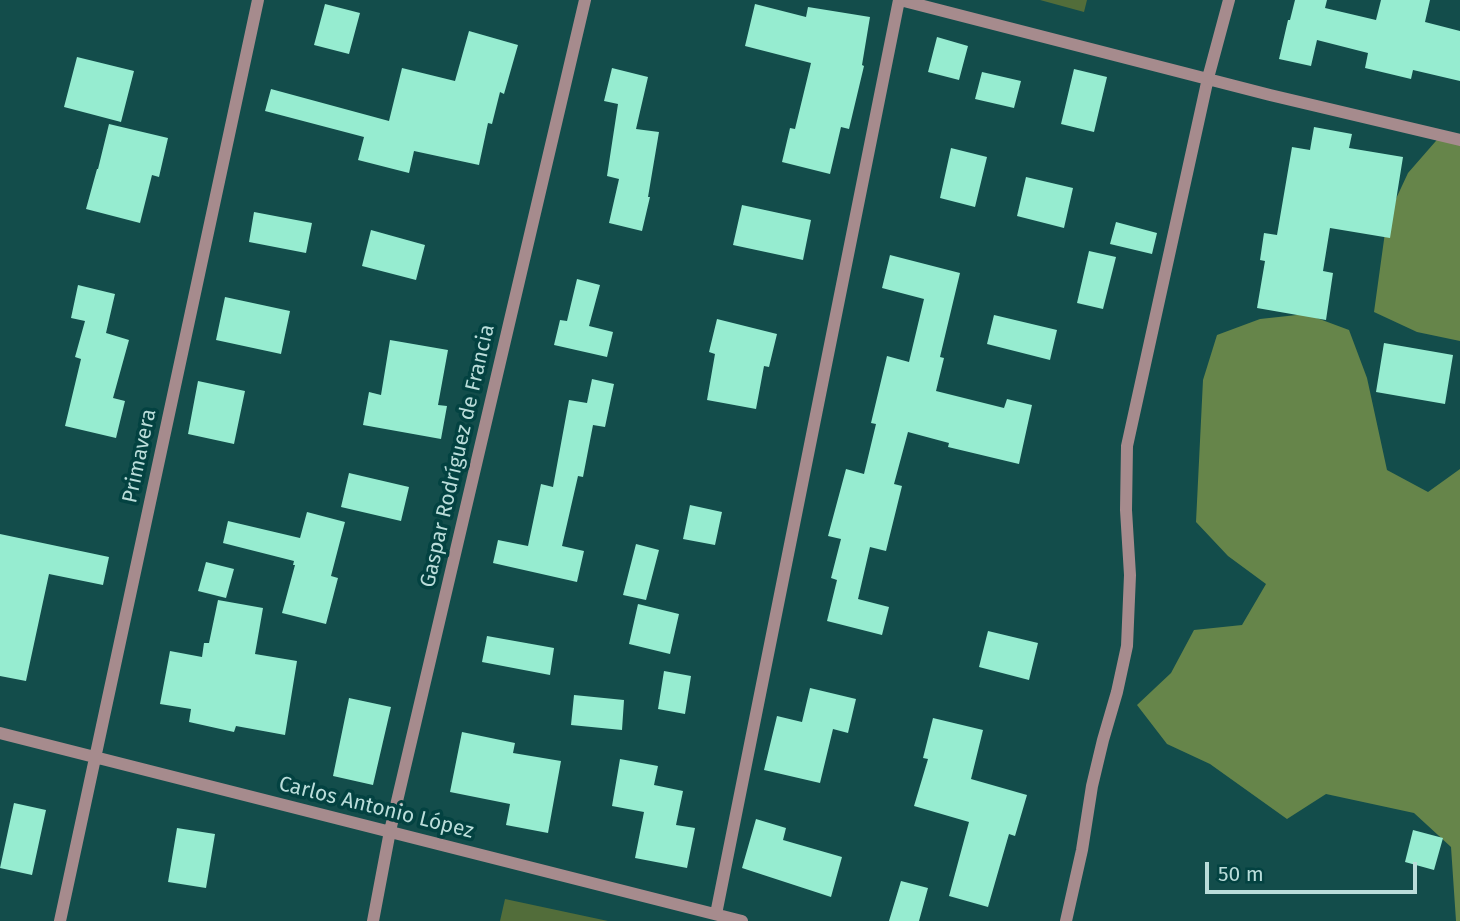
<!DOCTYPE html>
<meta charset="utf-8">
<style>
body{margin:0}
#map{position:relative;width:1460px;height:921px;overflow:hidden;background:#134d4b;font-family:"Fira Sans",sans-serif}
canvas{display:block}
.scale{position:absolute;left:1205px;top:862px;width:212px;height:32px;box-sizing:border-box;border:4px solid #baddda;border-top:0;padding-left:9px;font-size:21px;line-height:24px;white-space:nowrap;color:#baddda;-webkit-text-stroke:5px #034241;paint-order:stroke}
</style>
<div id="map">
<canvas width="1460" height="921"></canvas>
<div class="scale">50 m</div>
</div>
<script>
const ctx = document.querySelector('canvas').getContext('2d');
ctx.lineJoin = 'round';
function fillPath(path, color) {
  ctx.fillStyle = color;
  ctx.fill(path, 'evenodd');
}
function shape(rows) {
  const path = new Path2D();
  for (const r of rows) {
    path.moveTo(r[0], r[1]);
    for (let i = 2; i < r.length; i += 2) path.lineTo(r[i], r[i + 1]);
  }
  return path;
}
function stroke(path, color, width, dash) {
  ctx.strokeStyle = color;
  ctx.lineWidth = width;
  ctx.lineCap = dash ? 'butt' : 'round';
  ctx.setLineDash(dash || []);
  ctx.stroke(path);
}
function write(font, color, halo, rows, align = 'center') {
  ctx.font = font + ' "Fira Sans",sans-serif';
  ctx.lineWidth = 7;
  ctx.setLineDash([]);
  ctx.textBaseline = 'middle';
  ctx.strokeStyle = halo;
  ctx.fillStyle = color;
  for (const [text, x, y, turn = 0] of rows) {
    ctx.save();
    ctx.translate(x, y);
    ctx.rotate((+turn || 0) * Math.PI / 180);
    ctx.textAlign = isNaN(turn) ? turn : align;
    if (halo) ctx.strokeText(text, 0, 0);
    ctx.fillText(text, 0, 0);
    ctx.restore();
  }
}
fillPath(shape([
 [1040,0,1087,0,1084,12],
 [505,899,608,921,500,921]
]), '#526d3a');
fillPath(shape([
 [1442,134,1460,135,1460,341,1417,332,1374,312,1387,218,1408,173],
 [1306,314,1349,330,1367,378,1387,470,1428,492,1460,469,1460,921,1456,921,1451,847,1414,813,1326,794,1287,819,1210,764,1167,744,1137,705,1171,673,1194,630,1242,625,1266,584,1228,556,1196,522,1203,380,1217,335,1260,319]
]), '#66854a');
fillPath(shape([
 [1295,0,1327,0,1325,8,1376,20,1381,0,1430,0,1425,22,1460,31,1460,81,1413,70,1411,79,1365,68,1368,53,1317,40,1311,66,1279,59,1288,20,1290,20],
 [325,4,360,13,349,54,314,45],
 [755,4,806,17,808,7,870,17,862,65,864,66,849,129,841,127,830,174,782,162,790,128,795,129,811,63,745,46],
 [469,31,518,45,504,94,500,92,492,124,488,123,479,165,414,151,409,173,358,160,364,137,265,111,271,89,389,121,402,68,455,81],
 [937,37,968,46,959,80,928,72],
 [77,57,134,71,121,122,64,107],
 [612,68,648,77,636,129,659,132,648,197,650,197,642,231,609,223,619,179,607,176,618,104,604,101],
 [1074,69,1107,77,1094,132,1061,124],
 [982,72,1021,81,1014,108,975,99],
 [109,124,168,138,159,177,152,175,140,223,86,209,97,169,98,169],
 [1314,127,1352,134,1349,148,1403,157,1390,238,1330,228,1323,271,1333,273,1326,320,1257,308,1265,261,1260,260,1264,233,1277,235,1292,147,1310,150],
 [951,148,987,157,975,207,940,198],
 [1026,177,1073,188,1064,228,1017,216],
 [742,205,811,220,803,260,733,245],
 [254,212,312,223,306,253,249,242],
 [1116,222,1157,233,1152,254,1110,244],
 [371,230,425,245,416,280,362,266],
 [1089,251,1116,257,1103,309,1077,303],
 [890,255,960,273,940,357,944,358,936,391,1004,408,1007,399,1032,405,1019,464,948,447,949,443,908,432,894,484,902,486,886,551,870,547,858,599,889,607,882,635,827,621,837,580,831,578,841,539,828,536,846,469,864,474,876,424,871,423,887,356,909,362,924,299,882,288],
 [577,279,600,285,589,326,613,332,607,357,554,345,560,320,567,321],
 [78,285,115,294,106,333,129,340,113,398,125,401,116,438,65,426,81,359,75,357,85,321,71,318],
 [225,297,290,311,281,354,216,340],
 [994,315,1057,330,1050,360,987,344],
 [717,319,777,334,769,367,764,366,756,409,707,400,715,354,709,352],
 [390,340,448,350,438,405,447,406,441,439,363,425,369,392,381,395],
 [1384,343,1453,355,1445,404,1376,392],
 [592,379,614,384,605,427,593,425,583,477,578,476,562,546,584,551,577,582,493,563,498,540,528,546,541,484,553,487,569,400,587,403],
 [198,381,245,391,234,444,188,434],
 [349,473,409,487,401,521,341,507],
 [690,505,722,512,715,545,683,539],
 [307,512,345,522,331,576,338,578,326,624,282,613,295,565,293,565,294,561,223,543,228,521,300,538],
 [0,534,109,557,103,585,49,574,26,681,0,676],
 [636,544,659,550,646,600,623,595],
 [206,562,234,569,226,598,198,591],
 [218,600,263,608,255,654,297,661,285,735,236,726,234,732,189,722,191,709,160,704,170,651,202,657,204,643,209,643],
 [638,604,679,614,670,654,629,644],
 [988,631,1038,643,1029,680,979,667],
 [487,636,554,648,550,675,482,662],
 [664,671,691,676,685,714,658,709],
 [810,688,856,699,848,733,833,729,820,783,764,770,777,716,802,722],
 [574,695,624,700,622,730,571,725],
 [349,698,391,707,373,785,333,776],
 [933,718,983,730,971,779,1027,795,1015,836,1009,834,988,907,949,896,969,822,914,806,928,759,923,758],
 [462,732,515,743,513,753,561,761,548,833,506,825,510,804,450,792],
 [620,759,658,766,654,785,683,791,676,825,695,828,687,868,635,858,644,812,612,806],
 [14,803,46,810,32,875,0,868],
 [756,819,786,828,783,840,842,857,831,897,742,868],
 [177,828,215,834,206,888,168,882],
 [1413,830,1443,838,1434,870,1405,862],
 [901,881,928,888,919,921,889,921]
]), '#96ecd0');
stroke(shape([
 [900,0,1270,95,1460,140],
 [0,733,742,921],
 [716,914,899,0],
 [60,921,258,0],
 [373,921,390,831,585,0],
 [1066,921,1082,850,1092,786,1103,740,1117,692,1127,646,1130,575,1126,510,1127,446,1208,78,1229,0]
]), '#a68b8d', 12);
write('21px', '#baddda', '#034241', [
 ["Primavera",140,456,-78],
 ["Gaspar Rodríguez de Francia",458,456,-77],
 ["Carlos Antonio López",376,808,14]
]);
</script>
